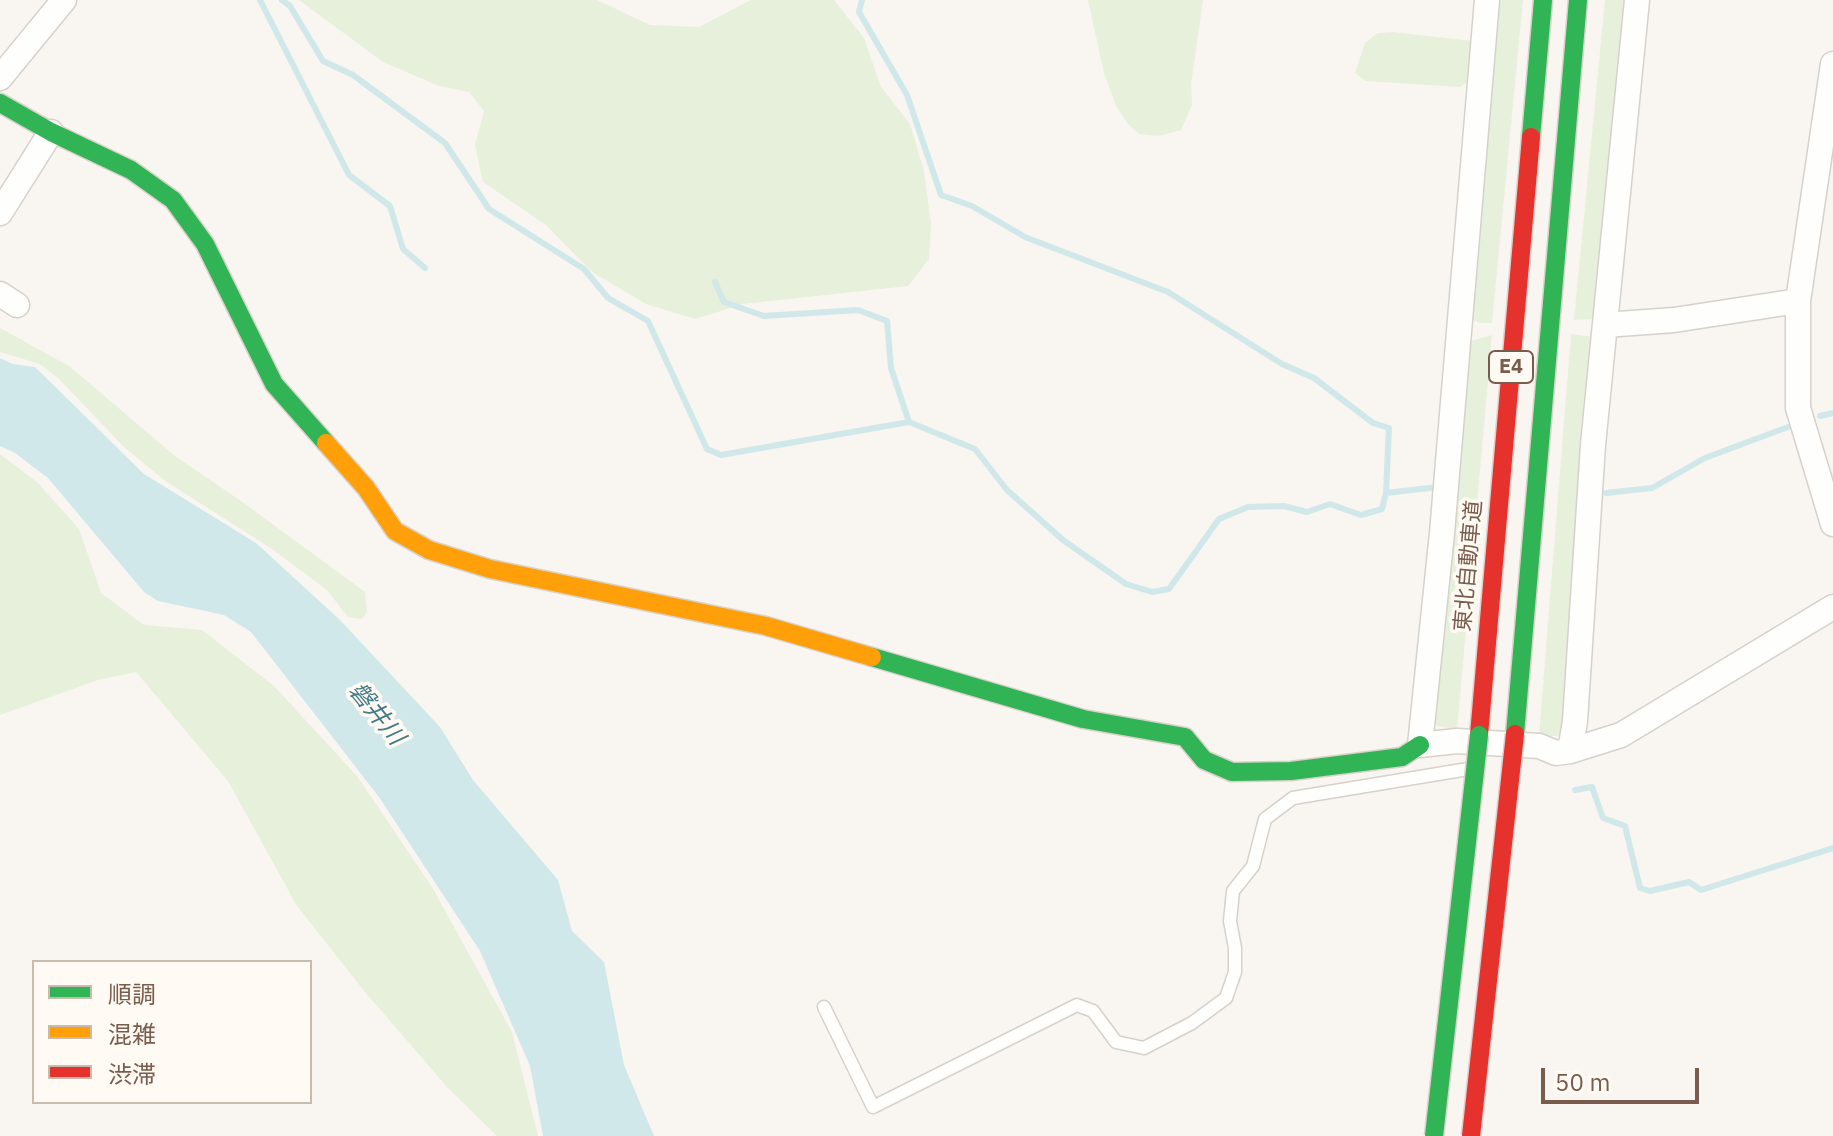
<!DOCTYPE html>
<meta charset="utf-8">
<style>
body{margin:0}
#map{position:relative;width:1833px;height:1136px;overflow:hidden;background:#f9f5f0;font-family:"IBM Plex Sans","Noto Sans JP",sans-serif}
canvas{display:block}
.legend{position:absolute;left:32px;top:960px;width:280px;height:144px;box-sizing:border-box;background:#fffaf3;border:2px solid #cabbb1;margin:0;padding:10px 14px;list-style:none;font-size:24px;color:#7a5c4d}
.legend li{display:flex;align-items:center;gap:16px;height:40px}
.legend b{width:40px;border:2px solid #cabbb1}
.scale{position:absolute;left:1541px;top:1068px;width:158px;height:36px;box-sizing:border-box;border:4px solid #7a5c4d;border-top:0;padding-left:10px;font-size:24px;line-height:28px;white-space:nowrap;color:#7a5c4d;-webkit-text-stroke:6px #fffaf3;paint-order:stroke}
</style>
<div id="map">
<canvas width="1833" height="1136"></canvas>
<ul class="legend">
<li><b style="height:10px;background:#30b455"></b>順調</li>
<li><b style="height:10px;background:#ff9f0a"></b>混雑</li>
<li><b style="height:10px;background:#e5322d"></b>渋滞</li>
</ul>
<div class="scale">50 m</div>
</div>
<script>
const ctx = document.querySelector('canvas').getContext('2d');
ctx.lineJoin = 'round';
function fillPath(path, color) {
  ctx.fillStyle = color;
  ctx.fill(path, 'evenodd');
}
function shape(rows) {
  const path = new Path2D();
  for (const r of rows) {
    path.moveTo(r[0], r[1]);
    for (let i = 2; i < r.length; i += 2) path.lineTo(r[i], r[i + 1]);
  }
  return path;
}
function stroke(path, color, width, dash) {
  ctx.strokeStyle = color;
  ctx.lineWidth = width;
  ctx.lineCap = dash ? 'butt' : 'round';
  ctx.setLineDash(dash || []);
  ctx.stroke(path);
}
function write(font, color, halo, rows, align = 'center') {
  ctx.font = font + ' "IBM Plex Sans","Noto Sans JP",sans-serif';
  ctx.lineWidth = 7;
  ctx.setLineDash([]);
  ctx.textBaseline = 'middle';
  ctx.strokeStyle = halo;
  ctx.fillStyle = color;
  for (const [text, x, y, turn = 0] of rows) {
    ctx.save();
    ctx.translate(x, y);
    ctx.rotate((+turn || 0) * Math.PI / 180);
    ctx.textAlign = isNaN(turn) ? turn : align;
    if (halo) ctx.strokeText(text, 0, 0);
    ctx.fillText(text, 0, 0);
    ctx.restore();
  }
}
fillPath(shape([
 [299,0,597,0,650,25,699,27,751,0,834,0,864,38,881,87,910,124,924,171,931,224,929,259,908,286,743,304,695,319,646,304,592,272,546,225,483,182,475,145,484,111,469,92,439,86,383,62],
 [1088,0,1203,0,1191,84,1192,105,1181,130,1158,136,1139,134,1128,124,1116,106,1104,73],
 [1498,0,1523,0,1492,323,1480,323,1470,319],
 [1605,0,1630,0,1597,313,1593,319,1574,320],
 [1392,32,1472,41,1470,80,1460,87,1366,81,1355,73,1365,43,1378,33],
 [0,328,69,366,175,456,241,501,365,592,367,612,362,619,348,617,327,590,272,549,164,480,124,447,59,379,40,364,0,352],
 [1571,334,1593,337,1566,724,1558,736,1539,736],
 [1492,335,1457,730,1438,726,1432,719,1467,348,1471,341],
 [0,454,38,483,79,529,101,593,144,625,202,630,274,686,357,776,432,887,512,1032,538,1136,497,1136,448,1088,365,992,297,906,228,781,136,672,98,680,0,715]
]), '#e7f0db');
fillPath(shape([
 [0,358,13,364,35,367,144,474,256,543,340,620,440,727,473,780,558,880,572,931,604,962,624,1065,654,1136,543,1136,530,1066,480,951,379,797,251,632,224,615,158,601,144,592,48,478,15,453,0,446]
]), '#d0e8ea');
stroke(shape([
 [260,0,349,175,390,206,403,249,425,268],
 [282,0,290,6,323,61,353,75,445,143,489,209,584,269,608,298,648,321,707,449,721,455,909,422],
 [862,0,859,12,907,95,941,195,972,206,1025,237,1168,292,1282,364,1314,378,1373,423,1389,428,1386,493],
 [715,282,724,302,764,316,858,310,887,321,891,368,909,422,975,449,1007,490,1063,540,1126,584,1152,592,1169,589,1219,519,1248,507,1284,506,1307,512,1330,504,1361,515,1382,509,1386,493,1438,487],
 [1820,416,1833,413],
 [1606,493,1652,488,1705,458,1788,427],
 [1575,790,1592,787,1603,818,1625,826,1640,888,1650,891,1689,882,1701,890,1833,848]
]), '#d0e8ea', 6);
const lane = shape([
 [824,1007,873,1107,1077,1005,1093,1011,1116,1042,1144,1048,1192,1023,1226,998,1235,972,1235,948,1230,921,1233,891,1253,866,1265,819,1293,798,1468,769]
]);
const street = shape([
 [1487,0,1442,533,1420,745,1457,741,1539,746,1556,753,1570,751,1575,721,1593,445,1637,0],
 [1833,64,1798,301,1798,408,1833,524],
 [0,78,64,0],
 [0,213,51,132],
 [0,294,17,305],
 [1605,325,1674,320,1798,301],
 [1570,751,1621,735,1833,607]
]);
const fast = shape([
 [0,103,51,132,131,170,173,200,205,244,274,384,326,443],
 [1531,137,1543,0],
 [872,657,1083,719,1185,737,1204,760,1232,772,1291,771,1402,757,1420,745],
 [1515,734,1578,0]
]);
const slow = shape([
 [326,443,366,488,395,531,429,550,490,569,766,626,872,657]
]);
const jam = shape([
 [1479,735,1531,137]
]);
stroke(lane, '#d7d1cb', 15);
stroke(street, '#d7d1cb', 27);
stroke(fast, '#d9d2cb', 21);
stroke(slow, '#d9d2cb', 21);
stroke(jam, '#d9d2cb', 21);
stroke(lane, '#fefefd', 12);
stroke(street, '#fefefd', 24);
stroke(fast, '#30b455', 18);
stroke(slow, '#ff9f0a', 18);
stroke(jam, '#e5322d', 18);
const fastBridge = shape([
 [1434,1136,1479,735]
]);
const jamBridge = shape([
 [1471,1136,1515,734]
]);
stroke(fastBridge, '#dad1cc', 21, []);
stroke(jamBridge, '#dad1cc', 21, []);
stroke(fastBridge, '#30b455', 18);
stroke(jamBridge, '#e5322d', 18);
for (const [x, y, w] of [
 [1511,367,44]
]) {
  const box = new Path2D();
  box.roundRect(x - w / 2, y - 16, w, 32, 6);
  ctx.fillStyle = '#fffaf3';
  ctx.fill(box);
  stroke(box, '#7a5c4d', 2);
}
write('bold 20px', '#7a5c4d', null, [
 ["E4",1511,367]
]);
write('22px', '#7a5c4d', '#fffaf3', [
 ["東北自動車道",1469,566,-85]
]);
write('italic 24px', '#437c86', '#fffaf3', [
 ["磐井川",376,714,51]
]);
</script>
